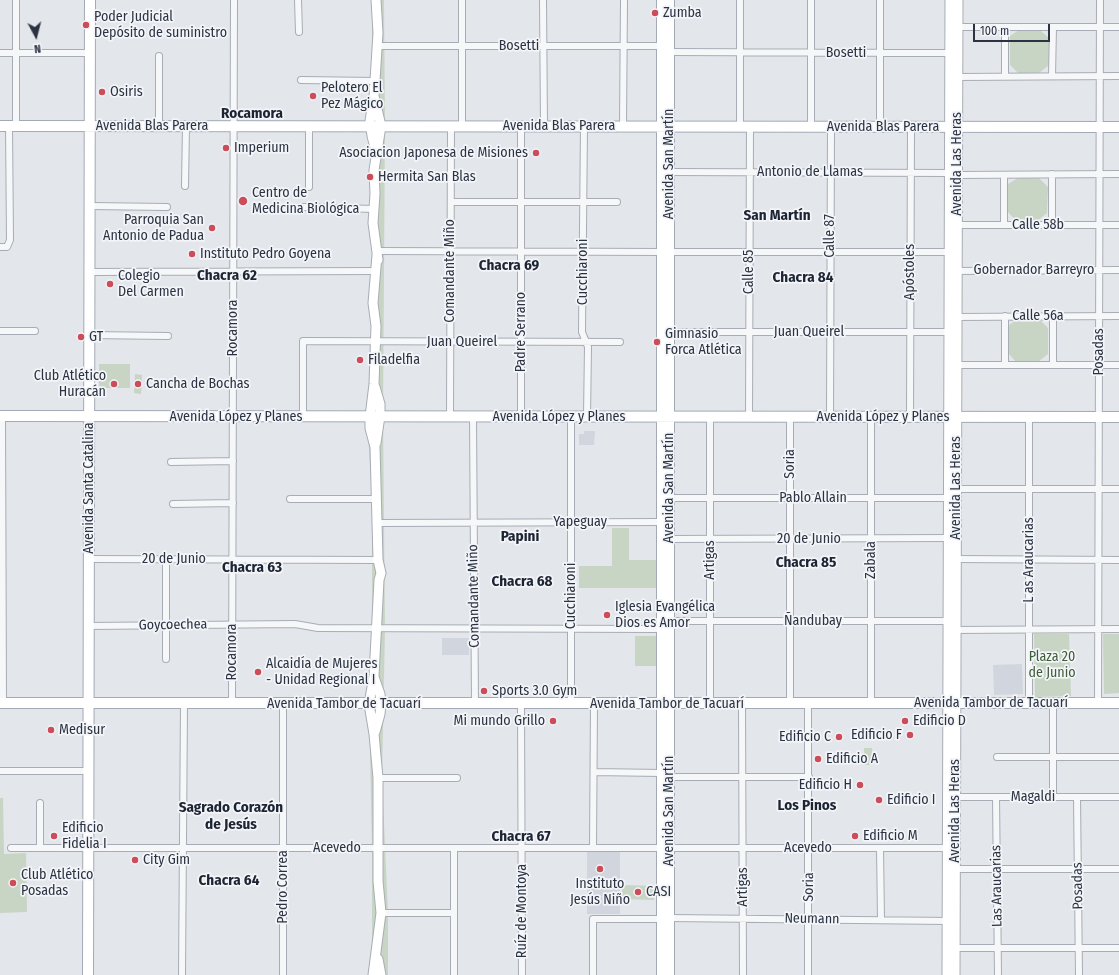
<!DOCTYPE html>
<meta charset="utf-8">
<style>
body{margin:0}
#map{position:relative;width:1119px;height:975px;overflow:hidden;background:#e3e6eb;font-family:"Fira Sans Condensed",sans-serif}
canvas{display:block}
.north{position:absolute;left:16px;top:16px;width:40px;height:40px;-webkit-text-stroke:3px #f3f5f8;paint-order:stroke;rotate:173deg;font-size:11px;font-weight:700;line-height:16px;text-align:center;color:#2b3343}
.north::after{content:'';display:block;margin:auto;width:14px;height:18px;background:#2b3343;clip-path:polygon(50% 0,100% 100%,50% 72%,0 100%)}
.scale{position:absolute;left:973px;top:24px;width:77px;height:18px;box-sizing:border-box;border:2px solid #2b3343;border-top:0;padding-left:5px;font-size:12px;line-height:14px;white-space:nowrap;color:#2b3343;-webkit-text-stroke:3px #f3f5f8;paint-order:stroke}
</style>
<div id="map">
<canvas width="1119" height="975"></canvas>
<div class="north">N</div>
<div class="scale">100 m</div>
</div>
<script>
const ctx = document.querySelector('canvas').getContext('2d');
ctx.lineJoin = 'round';
function fillPath(path, color) {
  ctx.fillStyle = color;
  ctx.fill(path, 'evenodd');
}
function shape(rows) {
  const path = new Path2D();
  for (const r of rows) {
    path.moveTo(r[0], r[1]);
    for (let i = 2; i < r.length; i += 2) path.lineTo(r[i], r[i + 1]);
  }
  return path;
}
function stroke(path, color, width, dash) {
  ctx.strokeStyle = color;
  ctx.lineWidth = width;
  ctx.lineCap = dash ? 'butt' : 'round';
  ctx.setLineDash(dash || []);
  ctx.stroke(path);
}
function write(font, color, halo, rows, align = 'center') {
  ctx.font = font + ' "Fira Sans Condensed",sans-serif';
  ctx.lineWidth = 3.5;
  ctx.setLineDash([]);
  ctx.textBaseline = 'middle';
  ctx.strokeStyle = halo;
  ctx.fillStyle = color;
  for (const [text, x, y, turn = 0] of rows) {
    ctx.save();
    ctx.translate(x, y);
    ctx.rotate((+turn || 0) * Math.PI / 180);
    ctx.textAlign = isNaN(turn) ? turn : align;
    if (halo) ctx.strokeText(text, 0, 0);
    ctx.fillText(text, 0, 0);
    ctx.restore();
  }
}
fillPath(shape([
 [584,431,595,431,594,445,579,445,579,434,584,434],
 [442,638,469,638,469,655,442,655],
 [1022,664,1023,694,994,695,993,665],
 [587,852,620,852,620,914,587,914]
]), '#d1d5dd');
fillPath(shape([
 [372,0,384,0,385,126,383,417,385,628,382,778,388,913,388,975,372,975,372,848,369,704,372,628,372,499,367,417,372,342],
 [1019,30,1041,31,1050,39,1049,65,1039,73,1018,73,1010,65,1010,36],
 [1018,178,1039,178,1048,187,1047,213,1037,221,1016,221,1008,212,1008,184],
 [1018,319,1039,319,1048,328,1048,354,1038,362,1016,362,1009,354,1009,325],
 [99,364,130,364,130,388,99,388],
 [135,374,142,375,141,394,134,393],
 [612,528,629,528,629,560,659,560,659,588,579,588,579,566,612,566],
 [1034,634,1069,634,1071,696,1035,697],
 [1103,634,1119,634,1119,693,1104,694],
 [635,636,657,636,657,666,635,666],
 [864,748,872,748,873,765,864,765],
 [0,798,3,798,4,854,26,853,27,912,0,913],
 [622,885,655,886,654,900,622,899]
]), '#c8d5c5');
const minor = shape([
 [16,0,16,126],
 [298,0,299,32],
 [462,0,462,126],
 [543,0,544,127],
 [958,27,1119,27],
 [377,46,662,46],
 [669,52,950,53],
 [0,53,90,53],
 [1005,76,1005,27],
 [1052,76,1053,27],
 [957,77,1119,76],
 [301,80,375,81],
 [159,126,159,56],
 [309,126,309,187],
 [584,126,582,332,588,347,587,417],
 [623,126,624,0],
 [740,127,740,0],
 [811,127,811,0],
 [880,127,880,0],
 [669,172,950,173],
 [957,175,1119,174],
 [185,186,186,126],
 [451,202,617,202],
 [90,206,167,207],
 [304,207,374,209],
 [957,225,1119,225],
 [1004,225,1004,175],
 [1052,225,1052,174],
 [0,247,7,247,10,240,9,126],
 [377,251,662,252],
 [669,252,949,252],
 [955,271,1119,270],
 [90,272,376,271],
 [957,317,1119,316],
 [0,331,35,331],
 [669,332,949,332],
 [89,335,168,336],
 [957,365,1119,365],
 [1005,365,1005,316],
 [1053,365,1053,316],
 [2,416,3,703],
 [303,417,303,341,620,342],
 [450,417,451,126],
 [473,417,475,704],
 [521,417,521,126],
 [749,417,750,127],
 [830,417,831,127],
 [910,417,911,127],
 [171,462,233,461],
 [953,489,1119,489],
 [669,498,951,498],
 [290,499,377,499],
 [173,504,233,503],
 [378,523,662,522],
 [669,539,949,538],
 [89,559,378,560],
 [956,559,1119,560],
 [670,621,951,621],
 [89,626,295,624,318,628,662,629],
 [953,630,1119,629],
 [166,659,166,559],
 [521,703,522,975],
 [710,703,710,417],
 [790,703,790,417],
 [808,703,808,975],
 [871,703,871,417],
 [1029,703,1029,416],
 [1098,703,1100,0],
 [232,704,234,0],
 [283,704,283,975],
 [571,704,571,417],
 [742,704,743,975],
 [997,757,1119,757],
 [0,771,89,771],
 [594,772,662,773],
 [669,777,809,777],
 [378,778,457,778],
 [953,797,1119,797],
 [996,797,998,975],
 [1053,797,1053,703],
 [1077,797,1079,975],
 [593,847,594,704],
 [11,848,662,848],
 [40,848,40,803],
 [454,848,454,975],
 [669,848,948,848],
 [880,848,881,920],
 [953,869,1119,869],
 [381,913,454,913],
 [669,918,950,921],
 [955,948,1119,948],
 [182,975,184,704],
 [593,975,593,919,662,919]
]);
const secondary = shape([
 [374,96,381,126,374,170,375,194,373,223,378,260],
 [376,151,372,136,370,121,374,96,378,33,376,0],
 [375,387,380,404,380,416,376,443],
 [374,677,380,694,381,704,380,714,375,732],
 [378,959,381,975],
 [373,975,381,913,378,881,378,778,374,734,369,704,374,676,379,580,381,573,378,560,375,447,370,428,370,417,374,384,376,326,373,303,377,255],
 [947,975,950,0],
 [955,975,958,0]
]);
const primary = shape([
 [662,0,662,975],
 [669,0,669,975],
 [0,126,1119,127],
 [0,416,1119,417],
 [0,703,1119,703],
 [88,975,90,0]
]);
stroke(minor, '#a8adb5', 8);
stroke(secondary, '#a8adb5', 11);
stroke(primary, '#a3aab6', 12);
stroke(minor, '#f6f7f9', 6);
stroke(secondary, '#fff', 9);
stroke(primary, '#fff', 10);
for (const [x, y, r, color] of [
 [655,13,4,"#cc4d5a"],
 [86,25,4,"#cc4d5a"],
 [102,92,4,"#cc4d5a"],
 [313,96,4,"#cc4d5a"],
 [226,148,4,"#cc4d5a"],
 [536,153,4,"#cc4d5a"],
 [370,177,4,"#cc4d5a"],
 [243,201,5,"#cc4d5a"],
 [212,228,4,"#cc4d5a"],
 [192,254,4,"#cc4d5a"],
 [110,284,4,"#cc4d5a"],
 [81,337,4,"#cc4d5a"],
 [657,342,4,"#cc4d5a"],
 [360,360,4,"#cc4d5a"],
 [114,384,4,"#cc4d5a"],
 [138,384,4,"#cc4d5a"],
 [607,615,4,"#cc4d5a"],
 [258,672,4,"#cc4d5a"],
 [484,691,4,"#cc4d5a"],
 [553,721,4,"#cc4d5a"],
 [905,721,4,"#cc4d5a"],
 [51,730,4,"#cc4d5a"],
 [910,735,4,"#cc4d5a"],
 [839,737,4,"#cc4d5a"],
 [818,759,4,"#cc4d5a"],
 [860,785,4,"#cc4d5a"],
 [879,800,4,"#cc4d5a"],
 [54,836,4,"#cc4d5a"],
 [855,836,4,"#cc4d5a"],
 [135,860,4,"#cc4d5a"],
 [600,869,4,"#cc4d5a"],
 [13,883,4,"#cc4d5a"],
 [638,892,4,"#cc4d5a"]
]) {
  const dot = new Path2D();
  dot.arc(x, y, r, 0, 2 * Math.PI);
  ctx.fillStyle = color;
  ctx.fill(dot);
  stroke(dot, '#f3f5f8', 1.5);
}
write('14px', '#2b3343', '#f3f5f8', [
 ["Zumba",663,13],
 ["Poder Judicial",94,17],
 ["Depósito de suministro",94,33],
 ["Pelotero El",321,88],
 ["Pez Mágico",321,104],
 ["Osiris",110,92],
 ["Imperium",234,148],
 ["Asociacion Japonesa de Misiones",528,153,"right"],
 ["Hermita San Blas",378,177],
 ["Centro de",252,193],
 ["Medicina Biológica",252,209],
 ["Parroquia San",204,220,"right"],
 ["Antonio de Padua",204,236,"right"],
 ["Instituto Pedro Goyena",200,254],
 ["Colegio",118,276],
 ["Del Carmen",118,292],
 ["Gimnasio",665,334],
 ["Forca Atlética",665,350],
 ["GT",89,337],
 ["Filadelfia",368,360],
 ["Club Atlético",106,376,"right"],
 ["Huracán",106,392,"right"],
 ["Cancha de Bochas",146,384],
 ["Iglesia Evangélica",615,607],
 ["Dios es Amor",615,623],
 ["Alcaidía de Mujeres",266,664],
 ["- Unidad Regional I",266,680],
 ["Sports 3.0 Gym",492,691],
 ["Mi mundo Grillo",545,721,"right"],
 ["Edificio D",913,721],
 ["Medisur",59,730],
 ["Edificio F",902,735,"right"],
 ["Edificio C",831,737,"right"],
 ["Edificio A",826,759],
 ["Edificio H",852,785,"right"],
 ["Edificio I",887,800],
 ["Edificio",62,828],
 ["Fidelia I",62,844],
 ["Edificio M",863,836],
 ["City Gim",143,860],
 ["Club Atlético",21,875],
 ["Posadas",21,891],
 ["Instituto",600,884,"center"],
 ["Jesús Niño",600,900,"center"],
 ["CASI",646,892]
], 'left');
write('14px', '#2b3343', '#f3f5f8', [
 ["Bosetti",519,46],
 ["Bosetti",846,53],
 ["Avenida Blas Parera",152,126],
 ["Avenida Blas Parera",559,126],
 ["Avenida Blas Parera",883,127],
 ["Avenida San Martín",669,164,-90],
 ["Avenida Las Heras",957,164,-90],
 ["Antonio de Llamas",810,172],
 ["Calle 58b",1038,225],
 ["Calle 87",830,236,-90],
 ["Gobernador Barreyro",1034,270],
 ["Comandante Miño",450,271,-90],
 ["Cucchiaroni",583,272,-90],
 ["Calle 85",749,272,-90],
 ["Apóstoles",910,272,-90],
 ["Calle 56a",1038,316],
 ["Rocamora",233,328,-90],
 ["Padre Serrano",521,332,-90],
 ["Juan Queirel",809,332],
 ["Juan Queirel",462,342],
 ["Posadas",1099,352,-90],
 ["Avenida López y Planes",236,417],
 ["Avenida López y Planes",559,417],
 ["Avenida López y Planes",883,417],
 ["Soria",790,464,-90],
 ["Avenida Santa Catalina",89,488,-90],
 ["Avenida San Martín",669,488,-90],
 ["Avenida Las Heras",956,488,-90],
 ["Pablo Allain",813,498],
 ["Yapeguay",580,522],
 ["20 de Junio",809,539],
 ["20 de Junio",174,559],
 ["Artigas",710,560,-90],
 ["Zabala",871,560,-90],
 ["L as Araucarias",1029,560,-90],
 ["Comandante Miño",474,596,-91],
 ["Cucchiaroni",571,596,-90],
 ["Ñandubay",813,621],
 ["Goycoechea",173,625,-1],
 ["Rocamora",232,652,-90],
 ["Avenida Tambor de Tacuarí",991,703],
 ["Avenida Tambor de Tacuarí",344,704],
 ["Avenida Tambor de Tacuarí",667,704],
 ["Magaldi",1033,797],
 ["Avenida San Martín",669,811,-90],
 ["Avenida Las Heras",955,811,-90],
 ["Acevedo",337,848],
 ["Acevedo",808,848],
 ["Las Araucarias",997,886,-91],
 ["Posadas",1078,886,-91],
 ["Pedro Correa",283,887,-90],
 ["Artigas",743,887,-90],
 ["Soria",809,887,-89],
 ["Ruíz de Montoya",522,911,-90],
 ["Neumann",812,919,1]
]);
write('14px', '#3e5e39', '#f3f5f8', [
 ["Plaza 20",1052,657],
 ["de Junio",1052,673]
]);
write('bold 15px', '#1d2434', '#f3f5f8', [
 ["Rocamora",252,114],
 ["San Martín",777,216],
 ["Chacra 69",509,266],
 ["Chacra 62",227,276],
 ["Chacra 84",803,278],
 ["Papini",520,537],
 ["Chacra 85",806,563],
 ["Chacra 63",252,568],
 ["Chacra 68",522,582],
 ["Los Pinos",807,806],
 ["Sagrado Corazón",231,808],
 ["de Jesús",231,825],
 ["Chacra 67",521,837],
 ["Chacra 64",229,881]
]);
</script>
